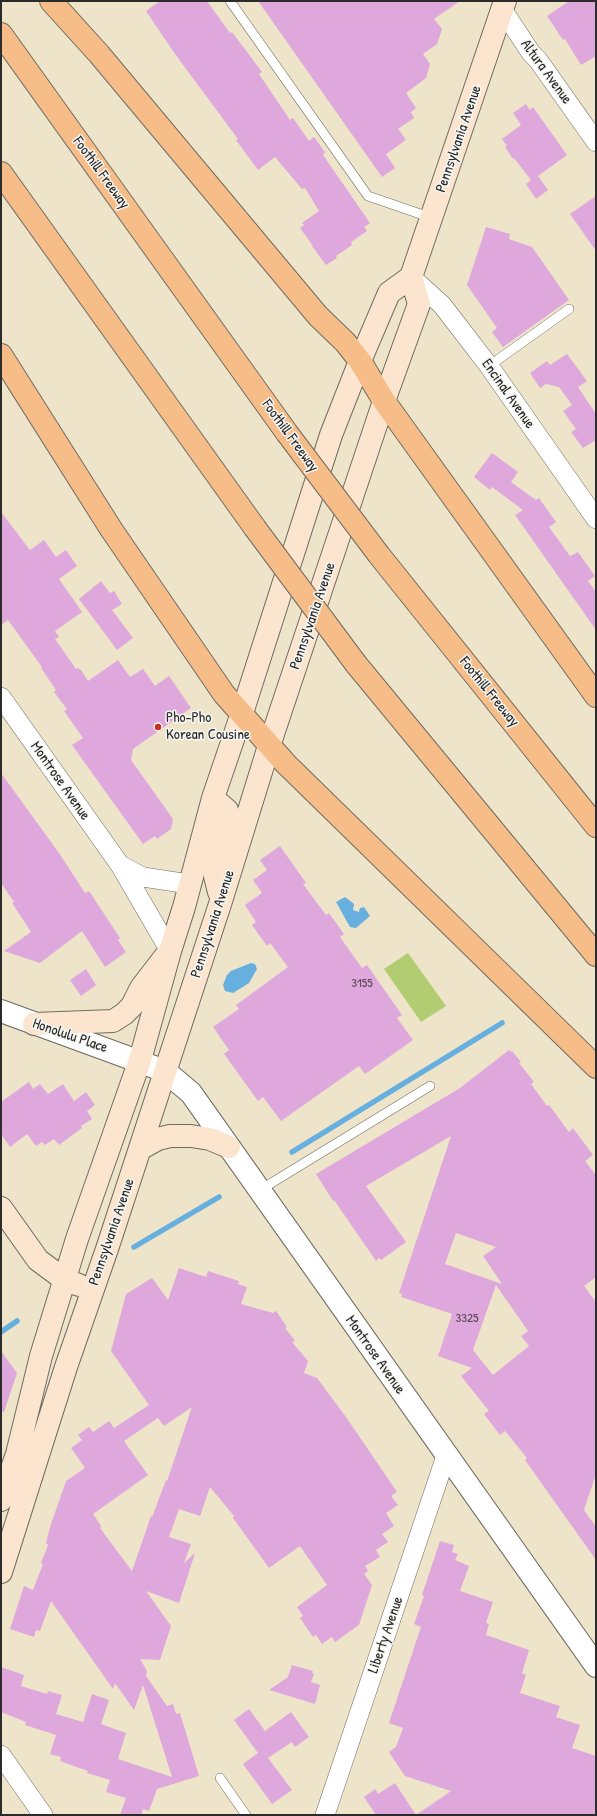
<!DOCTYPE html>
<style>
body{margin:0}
#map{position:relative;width:597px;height:1816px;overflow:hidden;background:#eee4ca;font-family:"Patrick Hand",sans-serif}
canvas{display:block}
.frame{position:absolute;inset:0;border:2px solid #2b2b2b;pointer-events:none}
</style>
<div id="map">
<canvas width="597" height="1816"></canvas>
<div class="frame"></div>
</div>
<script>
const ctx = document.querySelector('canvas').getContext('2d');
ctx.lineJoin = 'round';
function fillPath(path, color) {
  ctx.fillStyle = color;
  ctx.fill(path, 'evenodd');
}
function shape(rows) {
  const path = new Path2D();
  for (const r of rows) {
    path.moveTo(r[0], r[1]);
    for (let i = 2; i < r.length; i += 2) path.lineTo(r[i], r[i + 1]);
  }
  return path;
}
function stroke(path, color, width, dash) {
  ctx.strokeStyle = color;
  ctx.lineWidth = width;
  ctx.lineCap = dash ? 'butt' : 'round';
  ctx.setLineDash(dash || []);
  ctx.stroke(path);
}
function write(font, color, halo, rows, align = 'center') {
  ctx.font = font + ' "Patrick Hand",sans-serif';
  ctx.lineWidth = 3;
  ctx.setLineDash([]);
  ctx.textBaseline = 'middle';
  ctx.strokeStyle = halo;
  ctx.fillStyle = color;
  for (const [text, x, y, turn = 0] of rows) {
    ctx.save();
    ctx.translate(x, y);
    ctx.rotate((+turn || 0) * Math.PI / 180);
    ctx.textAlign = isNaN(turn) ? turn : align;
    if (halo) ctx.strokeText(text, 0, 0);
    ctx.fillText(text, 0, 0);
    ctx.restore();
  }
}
fillPath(shape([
 [408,953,446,1006,421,1022,384,969]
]), '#b2cc71');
fillPath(shape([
 [345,897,354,904,353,910,359,912,360,908,364,907,370,916,356,928,350,927,336,902],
 [251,963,255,964,257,969,249,983,233,993,225,991,223,985,227,975,231,971]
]), '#66afde');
stroke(shape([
 [292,1152,502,1023],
 [134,1247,219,1197],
 [1,1332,17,1321]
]), '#66afde', 5.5);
fillPath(shape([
 [160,1,207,1,230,33,232,32,262,72,259,74,290,120,293,118,309,141,314,137,325,152,323,155,370,223,364,227,367,231,351,242,352,245,336,256,337,258,326,265,312,246,313,246,300,228,304,225,302,223,319,211,305,188,302,189,275,157,258,170,236,140,238,139,175,54,146,11],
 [258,1,460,1,434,19,442,29,437,44,423,54,430,64,426,78,406,93,416,108,411,112,414,118,398,129,406,140,386,154,395,168,382,177],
 [569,1,596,1,596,56,581,65,565,39,563,40,547,16],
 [526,104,530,110,533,107,567,155,538,176,548,190,536,199,526,184,531,180,514,158,513,159,505,147,507,146,502,139,521,125,513,113],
 [596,196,596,251,570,214],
 [486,227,510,234,509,239,532,247,569,300,503,347,492,332,497,328,467,285],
 [567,354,587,381,578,387,596,414,596,440,583,448,571,432,576,429,563,411,572,405,559,387,546,384,540,388,530,373,547,361,550,365],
 [492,453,518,472,511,482,536,500,539,498,556,522,549,527,570,556,578,552,595,576,588,581,596,592,596,630,515,515,523,510,492,487,490,490,474,477],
 [1,512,30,550,44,540,56,557,66,550,77,566,59,579,82,612,55,631,59,637,55,639,76,669,78,668,81,670,88,681,118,660,130,677,143,669,155,686,169,676,191,708,133,749,131,760,173,819,171,829,157,839,155,836,143,844,72,745,83,738,64,711,67,709,54,692,56,690,41,668,42,667,8,620,1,625],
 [101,581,110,593,114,591,122,604,112,610,133,638,117,650,79,599],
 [1,773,59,853,85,893,89,891,120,938,118,940,126,952,105,967,82,931,40,963,4,951,31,932,12,903,14,902,1,883],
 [280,846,306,883,303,884,326,915,329,913,344,934,340,937,362,968,367,965,402,1015,397,1018,413,1040,365,1074,359,1066,281,1121,263,1097,258,1101,232,1065,224,1054,229,1050,213,1027,239,1009,236,1005,288,967,270,943,267,946,252,925,256,922,245,905,262,893,253,880,267,870,260,860],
 [86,969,96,985,81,996,70,980],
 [509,1050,511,1052,512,1051,521,1062,519,1063,534,1082,531,1084,547,1106,549,1105,569,1132,573,1128,593,1155,585,1161,596,1175,596,1277,584,1286,596,1302,596,1474,584,1510,596,1527,596,1560,525,1460,527,1458,505,1431,500,1435,484,1414,489,1411,461,1376,472,1368,438,1356,452,1314,401,1297,402,1294,399,1293,451,1136,366,1186,406,1242,381,1260,379,1258,376,1261,334,1200,333,1201,316,1174,460,1088],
 [456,1233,496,1247,483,1256,502,1284,445,1264],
 [496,1285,528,1331,521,1336,529,1346,493,1375,473,1350],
 [29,1082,33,1089,40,1084,48,1094,63,1084,74,1101,86,1092,95,1105,87,1111,92,1119,81,1126,82,1128,59,1145,54,1139,45,1145,42,1142,36,1146,27,1134,10,1147,1,1134,1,1102],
 [179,1268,206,1277,208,1271,239,1281,238,1284,247,1287,241,1304,273,1313,276,1311,287,1327,285,1328,295,1341,292,1342,308,1361,304,1373,317,1378,346,1417,397,1492,391,1496,398,1505,386,1513,394,1526,382,1534,388,1542,376,1550,380,1557,365,1566,368,1571,364,1574,372,1585,359,1625,335,1642,332,1637,322,1644,316,1635,313,1637,300,1618,303,1616,297,1607,327,1585,300,1546,269,1568,233,1518,234,1516,210,1487,200,1516,179,1509,169,1537,191,1544,184,1563,195,1553,179,1603,146,1591,171,1626,160,1660,140,1659,147,1671,146,1676,167,1706,173,1704,176,1714,180,1713,199,1776,157,1789,149,1811,143,1809,141,1815,120,1815,126,1798,106,1792,110,1780,87,1773,88,1771,60,1761,61,1757,50,1754,56,1735,25,1725,26,1722,1,1712,1,1667,24,1675,21,1686,47,1694,48,1691,62,1695,56,1714,83,1722,92,1694,109,1700,101,1724,126,1733,118,1759,172,1777,143,1685,134,1710,115,1683,113,1689,51,1601,40,1631,36,1630,34,1637,10,1629,24,1586,33,1590,43,1564,41,1563,48,1545,46,1543,50,1527,66,1481,85,1468,71,1448,82,1440,78,1435,89,1427,93,1432,109,1421,114,1428,149,1405,111,1351,126,1294,152,1278,168,1300],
 [192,1407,167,1481,166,1480,152,1517,151,1516,132,1571,100,1528,101,1526,93,1514,148,1475,124,1441,158,1418,164,1426],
 [1,1351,17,1373,4,1412,1,1412],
 [440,1541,454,1545,452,1552,458,1554,455,1560,469,1566,460,1591,493,1602,486,1623,489,1624,486,1635,529,1650,522,1673,526,1675,520,1693,560,1706,556,1717,580,1725,572,1748,596,1756,596,1815,376,1815,364,1797,375,1789,378,1794,395,1783,416,1815,451,1791,405,1776,389,1752,396,1747,403,1728,389,1723,421,1627,414,1624,424,1596,422,1595],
 [292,1665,313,1671,312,1673,314,1674,311,1682,320,1685,315,1704,269,1690,288,1677],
 [249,1709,265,1731,291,1712,309,1737,295,1747,292,1742,268,1758,292,1790,272,1804,243,1764,258,1753,234,1720]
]), '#dea8dc');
const service = shape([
 [230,1,368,196,432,218],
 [489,366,569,309],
 [260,1190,430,1086],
 [220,1778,246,1815]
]);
const minor = shape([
 [502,9,531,53,538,60,596,142],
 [411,277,442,305,449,314,489,366,596,519],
 [1,697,120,865,170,951],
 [120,865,143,877,189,884],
 [1,1755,43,1815],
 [325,1815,446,1456]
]);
const tertiary = shape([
 [1,1011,165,1071,191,1093,596,1666]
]);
const secondary = shape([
 [213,798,227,810,228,819,217,858,215,876,219,892],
 [34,1024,113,1021,124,1014,132,1006,141,988,164,958],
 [140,1149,158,1139,170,1136,191,1136,210,1139,229,1147],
 [1,1208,38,1260,65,1280,79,1285],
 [1,1500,17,1454,41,1356,77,1239,140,1060,170,951,184,907,213,798,242,713,331,435,360,361,389,293,411,277,505,1],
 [1,1572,66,1367,107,1249,221,901,269,746,384,401,419,304,411,277]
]);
const motorway = shape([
 [51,1,99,54,318,316,345,342,360,361,384,401,596,696],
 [1,34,287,433],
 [1,173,255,528],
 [1,355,111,529,224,694,286,764,596,1067],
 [379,555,596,826],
 [356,664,596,955]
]);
stroke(service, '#6f6c63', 10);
stroke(minor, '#6f6c63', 20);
stroke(tertiary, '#6f6c63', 24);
stroke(secondary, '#6f6c63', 24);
stroke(motorway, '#6f6c63', 24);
stroke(service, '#fff', 9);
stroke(minor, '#fff', 19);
stroke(tertiary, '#fff', 22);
stroke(secondary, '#fce5cf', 22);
stroke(motorway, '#f7bd88', 22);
const motorwayBridge = shape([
 [287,433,379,555],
 [255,528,356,664]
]);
stroke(motorwayBridge, '#6f6c63', 24, []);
stroke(motorwayBridge, '#f7bd88', 22);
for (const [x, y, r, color] of [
 [158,727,4,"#c8321e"]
]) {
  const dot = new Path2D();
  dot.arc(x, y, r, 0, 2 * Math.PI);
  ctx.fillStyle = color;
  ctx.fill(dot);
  stroke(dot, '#f6f6f2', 1.5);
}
write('13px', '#584a57', null, [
 ["3155",362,984],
 ["3325",467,1319]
]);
write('15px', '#2b2b2b', '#f6f6f2', [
 ["Altura Avenue",546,72,54],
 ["Pennsylvania Avenue",459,139,-71],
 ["Foothill Freeway",101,173,54],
 ["Encinal Avenue",508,394,55],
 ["Foothill Freeway",290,436,54],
 ["Pennsylvania Avenue",313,616,-71],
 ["Foothill Freeway",489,692,51],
 ["Montrose Avenue",60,781,55],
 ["Pennsylvania Avenue",213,924,-72],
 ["Honolulu Place",70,1036,19],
 ["Pennsylvania Avenue",112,1232,-71],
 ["Montrose Avenue",375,1355,55],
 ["Liberty Avenue",386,1635,-71]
]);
write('15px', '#2b2b2b', '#f6f6f2', [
 ["Pho-Pho",166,718],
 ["Korean Cousine",166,735]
], 'left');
</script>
